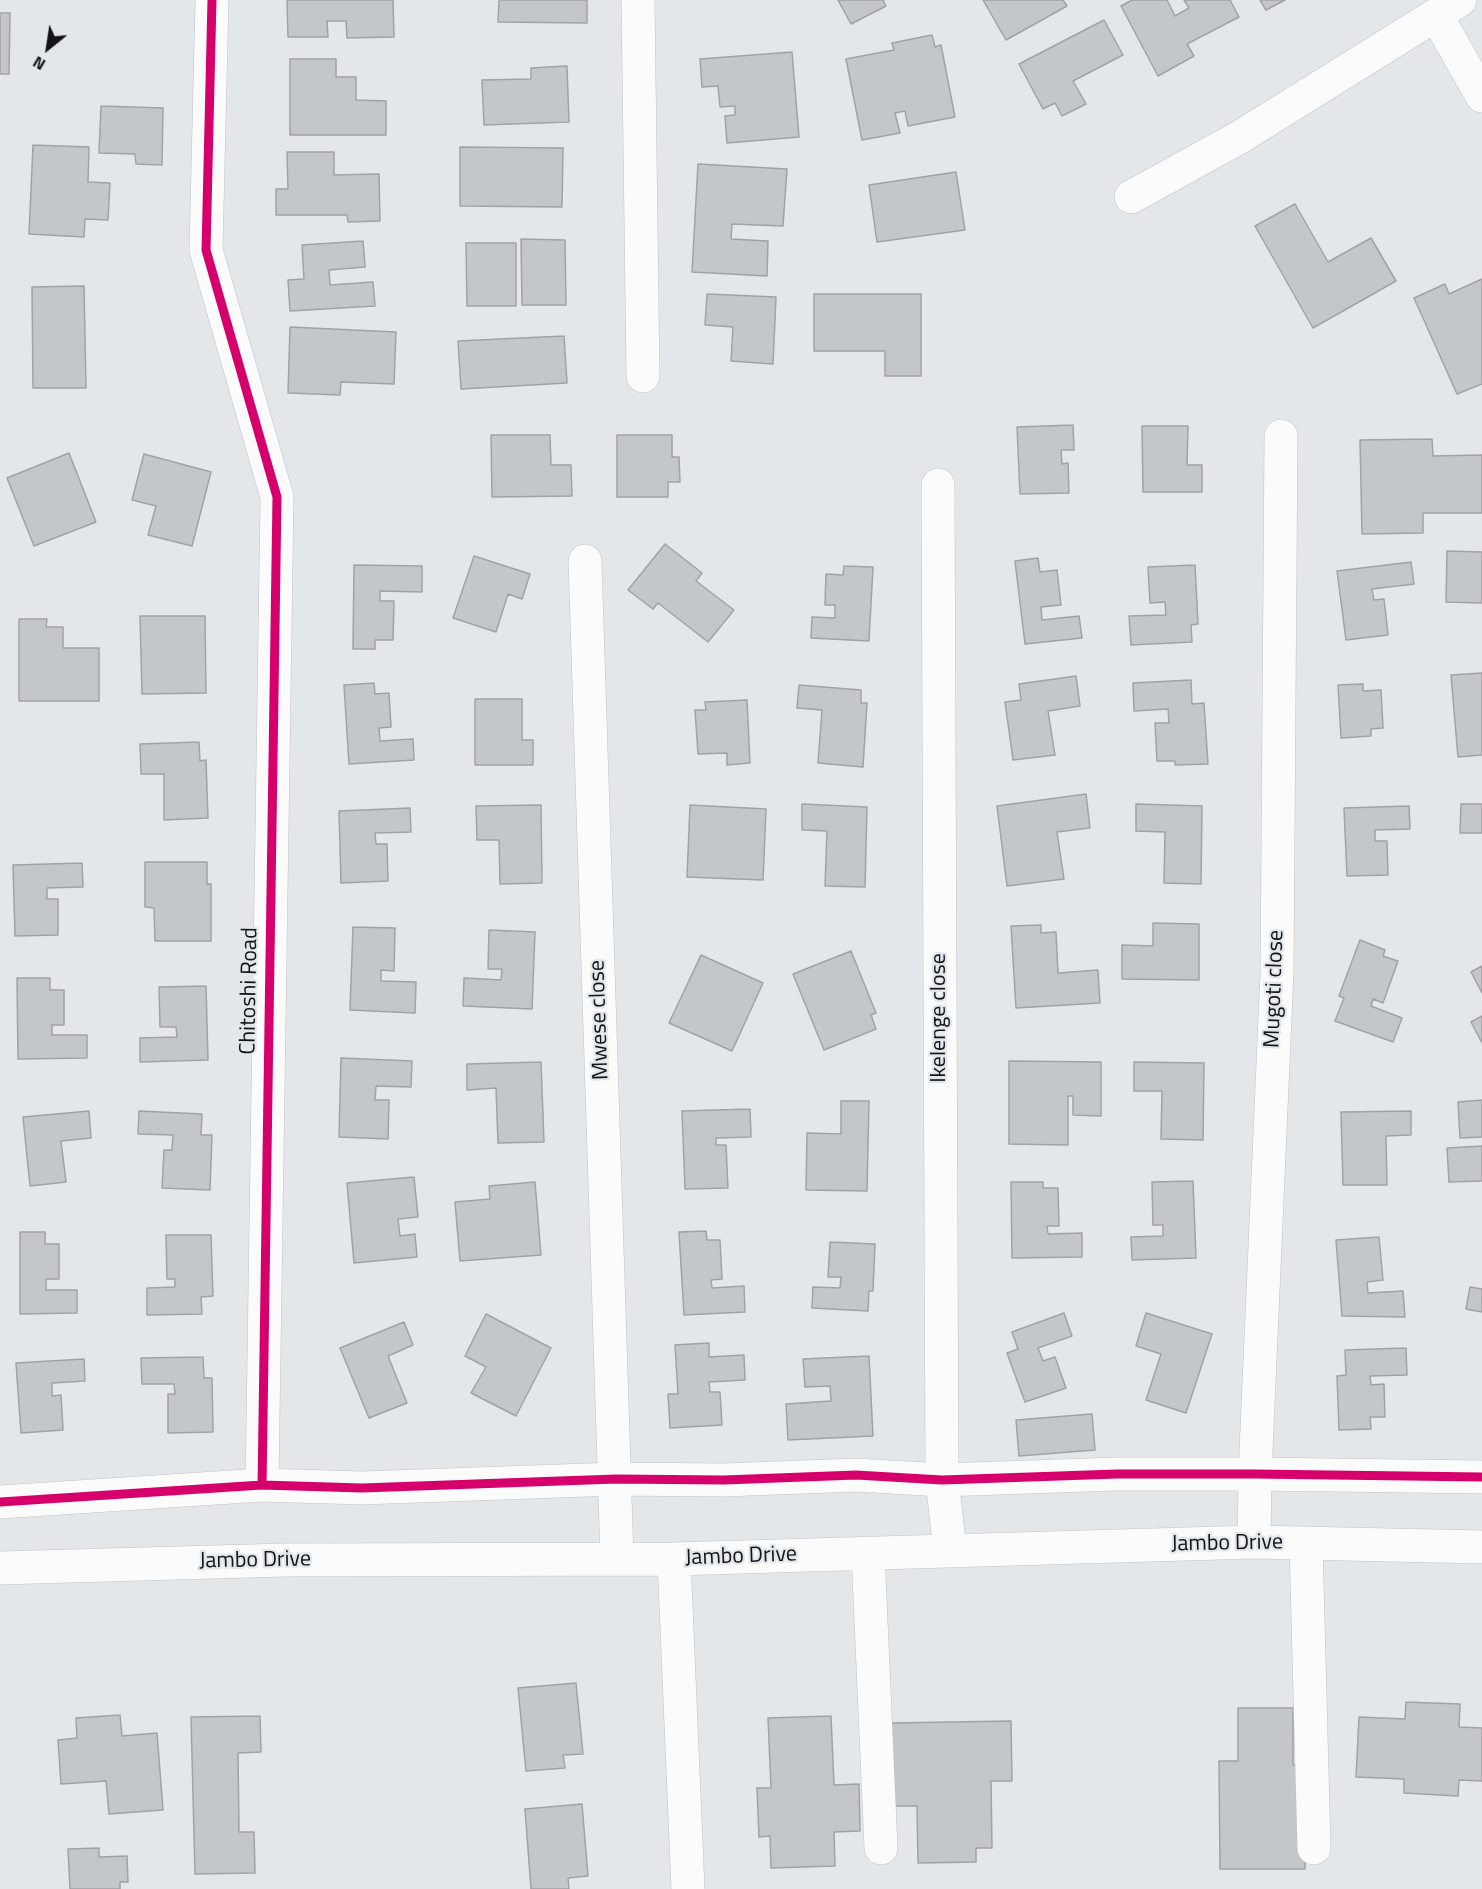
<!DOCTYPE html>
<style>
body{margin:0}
#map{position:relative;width:1482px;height:1889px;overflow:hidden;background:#e4e7ea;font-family:"Titillium Web",sans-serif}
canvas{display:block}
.north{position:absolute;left:18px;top:18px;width:60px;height:60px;-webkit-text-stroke:4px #e2e7ec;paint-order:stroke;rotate:210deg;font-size:16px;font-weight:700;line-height:24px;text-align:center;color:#121415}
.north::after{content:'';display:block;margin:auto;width:21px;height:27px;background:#121415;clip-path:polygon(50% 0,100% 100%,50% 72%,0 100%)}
</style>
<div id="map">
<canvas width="1482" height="1889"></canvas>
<div class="north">N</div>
</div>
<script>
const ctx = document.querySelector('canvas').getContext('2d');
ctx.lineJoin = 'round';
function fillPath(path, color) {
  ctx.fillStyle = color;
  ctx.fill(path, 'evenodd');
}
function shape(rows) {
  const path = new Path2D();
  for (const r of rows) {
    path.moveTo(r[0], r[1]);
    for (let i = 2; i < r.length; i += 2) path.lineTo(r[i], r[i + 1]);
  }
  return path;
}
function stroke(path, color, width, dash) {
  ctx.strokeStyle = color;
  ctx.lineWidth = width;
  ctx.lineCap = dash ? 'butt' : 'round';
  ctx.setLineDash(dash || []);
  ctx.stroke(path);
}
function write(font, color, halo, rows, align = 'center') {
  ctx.font = font + ' "Titillium Web",sans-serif';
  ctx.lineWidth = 4.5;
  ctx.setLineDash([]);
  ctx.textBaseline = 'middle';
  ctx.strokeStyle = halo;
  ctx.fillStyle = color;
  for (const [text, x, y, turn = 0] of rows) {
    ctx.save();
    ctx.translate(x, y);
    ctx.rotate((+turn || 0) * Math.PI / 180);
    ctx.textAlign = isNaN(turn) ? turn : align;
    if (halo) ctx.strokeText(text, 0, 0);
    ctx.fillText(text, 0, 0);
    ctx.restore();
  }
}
const building = shape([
 [287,0,393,0,394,37,347,38,346,21,327,21,328,37,288,37,287,0],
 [499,0,587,0,587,23,498,22,499,0],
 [838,0,883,0,886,6,851,24,838,0],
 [983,0,1063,0,1067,6,1006,40,983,0],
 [1132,0,1167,0,1175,16,1189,8,1184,0,1230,0,1239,17,1187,44,1194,56,1158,76,1121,6,1132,0],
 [1260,0,1285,0,1266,10,1260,0],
 [0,13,10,13,9,74,0,74,0,13],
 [1104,20,1123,55,1073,81,1086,104,1062,116,1055,103,1043,109,1019,64,1104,20],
 [932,35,935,47,941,45,955,117,908,126,905,111,895,113,900,133,862,140,846,59,894,50,892,43,932,35],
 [792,52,799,137,727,143,725,116,735,115,735,106,720,107,718,86,702,87,700,59,792,52],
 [290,59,336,59,336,77,356,77,356,100,386,101,386,135,290,135,290,59],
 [567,66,569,122,484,125,482,80,531,79,531,68,567,66],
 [101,106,163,108,162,165,136,164,135,154,99,153,101,106],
 [33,145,89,147,88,182,110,183,108,220,85,219,84,237,29,234,33,145],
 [460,147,563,148,562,207,460,206,460,147],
 [287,152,334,152,334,175,379,174,380,221,348,222,347,215,276,215,276,189,288,189,287,152],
 [698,164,787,169,783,226,732,224,731,239,768,241,767,276,692,272,698,164],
 [956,172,965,230,877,242,869,185,956,172],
 [1295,204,1328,262,1371,238,1396,281,1313,328,1255,226,1295,204],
 [521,239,565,240,566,305,522,305,521,239],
 [363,241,365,267,329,270,330,285,373,282,375,306,290,311,288,280,304,279,302,245,363,241],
 [466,243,516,243,516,306,467,306,466,243],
 [1482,279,1482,384,1457,394,1414,298,1445,284,1449,294,1482,279],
 [84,286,86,388,33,388,32,287,84,286],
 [707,294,776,297,773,364,731,361,733,327,705,325,707,294],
 [814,294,921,294,921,376,885,376,885,351,814,351,814,294],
 [290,327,396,332,394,384,341,382,340,395,288,393,290,327],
 [564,336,567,383,461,389,458,341,564,336],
 [1073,425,1074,450,1061,450,1062,464,1068,463,1069,493,1020,494,1017,427,1073,425],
 [1142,426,1188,426,1187,465,1202,465,1202,492,1143,492,1142,426],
 [491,435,550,435,551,465,571,465,572,496,492,497,491,435],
 [617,435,672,435,672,457,679,457,680,482,668,482,668,497,617,497,617,435],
 [1432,439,1433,456,1482,455,1482,513,1423,513,1423,533,1362,534,1360,440,1432,439],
 [69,453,96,522,34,546,7,478,69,453],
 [144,454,211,472,192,546,148,535,156,506,132,500,144,454],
 [665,544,702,573,696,581,734,610,708,642,658,603,653,609,628,590,665,544],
 [1447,551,1482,552,1482,603,1446,602,1447,551],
 [474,556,530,574,522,599,508,594,496,632,453,618,474,556],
 [1038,558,1040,572,1057,570,1061,605,1041,607,1042,620,1079,616,1082,638,1025,644,1015,561,1038,558],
 [1411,562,1414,584,1372,589,1374,600,1384,599,1388,635,1346,640,1337,571,1411,562],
 [354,565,422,566,422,592,380,591,380,601,394,601,393,640,375,640,375,649,353,649,354,565],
 [1195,565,1198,624,1191,625,1192,642,1131,645,1129,616,1166,615,1165,602,1150,603,1148,567,1195,565],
 [844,566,873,567,869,641,811,638,812,617,835,618,835,605,825,605,826,574,843,575,844,566],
 [140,616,205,616,206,693,142,694,140,616],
 [19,619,47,619,46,627,63,627,63,648,99,648,99,701,19,701,19,619],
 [1482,673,1482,755,1458,757,1451,675,1482,673],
 [1076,676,1080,706,1048,711,1055,755,1013,760,1005,702,1021,700,1019,684,1076,676],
 [1191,680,1192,704,1204,703,1208,764,1175,765,1175,761,1157,761,1155,723,1169,723,1168,709,1134,711,1133,683,1191,680],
 [374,683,375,694,389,693,391,727,379,728,380,741,413,739,414,760,349,764,344,685,374,683],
 [1363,684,1363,691,1381,690,1383,728,1371,729,1371,736,1341,738,1338,685,1363,684],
 [799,685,861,690,861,703,867,703,863,767,818,763,822,710,797,708,799,685],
 [475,699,522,699,522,740,533,740,533,765,475,765,475,699],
 [747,700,750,763,727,765,727,753,698,754,695,710,706,710,705,702,747,700],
 [199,742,200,761,206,760,208,818,164,820,164,774,141,774,140,744,199,742],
 [1086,794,1090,828,1057,832,1064,879,1007,886,997,806,1086,794],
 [802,804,867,807,865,887,825,886,827,831,802,830,802,804],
 [1136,804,1202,806,1201,884,1164,883,1165,832,1136,831,1136,804],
 [1461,804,1482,804,1482,833,1460,833,1461,804],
 [541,805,542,883,500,884,499,840,477,840,476,806,541,805],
 [690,805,766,809,763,880,687,877,690,805],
 [1409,806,1410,829,1375,830,1375,841,1387,841,1388,875,1347,876,1344,808,1409,806],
 [410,808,411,832,375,833,376,844,387,844,388,881,341,883,339,811,410,808],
 [145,862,207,862,207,884,211,884,211,941,155,941,154,908,145,907,145,862],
 [82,863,83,887,47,888,47,899,58,899,58,935,15,936,13,865,82,863],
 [1153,923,1199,924,1199,980,1122,979,1122,945,1153,946,1153,923],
 [1041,925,1041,933,1056,932,1058,973,1098,970,1100,1003,1016,1008,1011,926,1041,925],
 [353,927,395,928,394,971,381,970,381,981,416,982,415,1013,350,1010,353,927],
 [489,930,535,932,532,1009,463,1006,464,978,501,980,502,969,488,969,489,930],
 [1360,940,1385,950,1383,956,1398,961,1383,1003,1373,999,1371,1006,1402,1018,1393,1042,1335,1021,1344,998,1339,996,1360,940],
 [851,951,876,1013,871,1015,876,1029,824,1050,793,974,851,951],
 [701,955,763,983,732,1051,669,1023,701,955],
 [1482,966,1482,993,1471,972,1482,966],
 [17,978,50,978,50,990,64,990,64,1025,52,1025,52,1035,87,1035,87,1058,18,1059,17,978],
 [206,986,208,1060,140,1062,140,1038,177,1037,176,1027,160,1027,159,987,206,986],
 [1482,1016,1482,1043,1471,1022,1482,1016],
 [341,1058,412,1061,411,1087,376,1086,375,1100,389,1100,388,1139,339,1137,341,1058],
 [1009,1061,1101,1062,1101,1116,1073,1115,1073,1096,1068,1096,1068,1145,1009,1144,1009,1061],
 [541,1062,544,1142,498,1143,496,1088,467,1090,467,1064,541,1062],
 [1134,1062,1204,1063,1203,1140,1161,1139,1162,1091,1134,1091,1134,1062],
 [1482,1100,1482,1137,1460,1138,1458,1102,1482,1100],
 [841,1101,869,1101,867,1191,806,1190,807,1133,841,1134,841,1101],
 [750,1109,751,1137,716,1138,716,1145,726,1145,728,1188,685,1189,682,1111,750,1109],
 [89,1111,91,1138,61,1141,66,1182,30,1186,23,1117,89,1111],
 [139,1111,202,1114,201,1135,212,1135,210,1190,162,1188,164,1150,172,1150,173,1135,138,1134,139,1111],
 [1411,1111,1411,1135,1386,1136,1387,1185,1343,1185,1341,1112,1411,1111],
 [1482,1146,1482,1181,1449,1182,1447,1148,1482,1146],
 [414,1177,418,1217,398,1219,400,1236,415,1234,417,1257,354,1263,347,1183,414,1177],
 [1193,1181,1196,1258,1132,1260,1131,1237,1163,1236,1163,1225,1153,1225,1152,1182,1193,1181],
 [535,1182,541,1255,460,1261,455,1202,490,1199,489,1186,535,1182],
 [1011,1182,1043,1182,1043,1188,1058,1188,1059,1226,1047,1226,1048,1234,1082,1233,1082,1257,1012,1258,1011,1182],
 [706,1231,707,1240,720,1240,722,1279,711,1280,712,1288,744,1286,745,1312,684,1315,679,1232,706,1231],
 [20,1232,45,1232,45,1244,59,1244,59,1279,46,1279,46,1290,77,1290,77,1313,20,1314,20,1232],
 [166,1235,211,1235,213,1296,201,1297,202,1314,147,1315,147,1288,175,1287,175,1279,167,1279,166,1235],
 [1379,1237,1383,1280,1367,1282,1368,1293,1403,1291,1405,1317,1342,1316,1336,1240,1379,1237],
 [830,1242,875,1244,873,1291,869,1291,868,1311,812,1308,813,1287,840,1288,841,1277,828,1277,830,1242],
 [1470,1287,1482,1289,1482,1312,1466,1309,1470,1287],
 [1064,1313,1072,1336,1038,1348,1043,1361,1055,1357,1066,1388,1025,1402,1007,1353,1018,1349,1012,1332,1064,1313],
 [1146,1313,1212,1334,1186,1413,1146,1400,1161,1354,1136,1346,1146,1313],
 [486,1314,551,1348,516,1416,471,1393,486,1367,465,1356,486,1314],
 [404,1322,413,1345,388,1356,407,1403,369,1418,340,1348,404,1322],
 [709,1343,709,1357,744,1355,745,1380,709,1382,710,1392,720,1392,722,1425,670,1428,668,1394,678,1394,675,1345,709,1343],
 [1406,1348,1407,1375,1370,1376,1371,1385,1384,1384,1385,1417,1370,1417,1371,1429,1339,1430,1337,1376,1346,1375,1345,1350,1406,1348],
 [869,1356,873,1436,788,1440,786,1404,831,1401,830,1386,805,1387,803,1359,869,1356],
 [203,1357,204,1378,212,1378,213,1432,168,1433,168,1394,175,1394,174,1384,142,1384,141,1358,203,1357],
 [84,1359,85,1381,52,1383,52,1396,61,1395,63,1430,21,1433,16,1363,84,1359],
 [1092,1414,1095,1450,1019,1456,1016,1420,1092,1414],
 [576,1683,583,1754,563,1755,565,1768,526,1771,518,1688,576,1683],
 [1406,1702,1460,1704,1459,1727,1482,1728,1482,1781,1459,1780,1458,1796,1404,1793,1404,1779,1356,1777,1359,1717,1405,1719,1406,1702],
 [1238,1708,1293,1708,1293,1765,1305,1765,1305,1869,1220,1869,1219,1761,1238,1761,1238,1708],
 [120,1715,122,1736,157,1733,163,1810,109,1814,106,1781,61,1784,58,1740,77,1738,76,1718,120,1715],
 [260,1716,261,1752,238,1753,239,1832,254,1832,255,1873,195,1874,191,1717,260,1716],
 [831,1716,834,1785,859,1784,860,1831,834,1832,835,1866,771,1868,770,1836,759,1837,757,1788,771,1788,768,1718,831,1716],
 [1011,1721,1012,1781,991,1781,992,1848,976,1848,976,1862,918,1863,917,1806,892,1806,890,1723,1011,1721],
 [582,1804,588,1876,568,1878,569,1889,531,1889,525,1809,582,1804],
 [99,1848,99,1857,127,1856,128,1882,120,1882,120,1889,70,1889,68,1849,99,1848]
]);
fillPath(building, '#c4c7c9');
stroke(building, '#a0a3a5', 1.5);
const minor = shape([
 [212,0,206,250,277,497,262,1485],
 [638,0,643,376],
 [1436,15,1482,96],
 [1131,197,1240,137,1460,0],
 [938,485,942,1480,950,1550],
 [585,561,617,1559],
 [0,1502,262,1485,362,1488,616,1479,724,1480,856,1475,942,1480,1117,1474,1255,1474,1482,1477],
 [1254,1542,1255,1474,1277,972,1281,436],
 [1306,1543,1314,1848],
 [868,1553,881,1848],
 [674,1559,688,1889],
 [0,1568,285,1560,674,1559,1254,1542,1482,1547]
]);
stroke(minor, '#c0c2c4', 34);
stroke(minor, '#fbfbfc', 33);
stroke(shape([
 [212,0,206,250,277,497,262,1485],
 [0,1502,262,1485,362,1488,616,1479,724,1480,856,1475,942,1480,1117,1474,1255,1474,1482,1477]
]), '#d6006c', 9);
write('22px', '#121415', '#e2e7ec', [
 ["Mugoti close",1275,989,-88],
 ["Chitoshi Road",250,991,-89],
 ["Ikelenge close",940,1018,-90],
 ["Mwese close",600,1020,-92],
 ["Jambo Drive",1227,1544,-1],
 ["Jambo Drive",741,1557,-2],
 ["Jambo Drive",255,1561,-1]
]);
</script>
